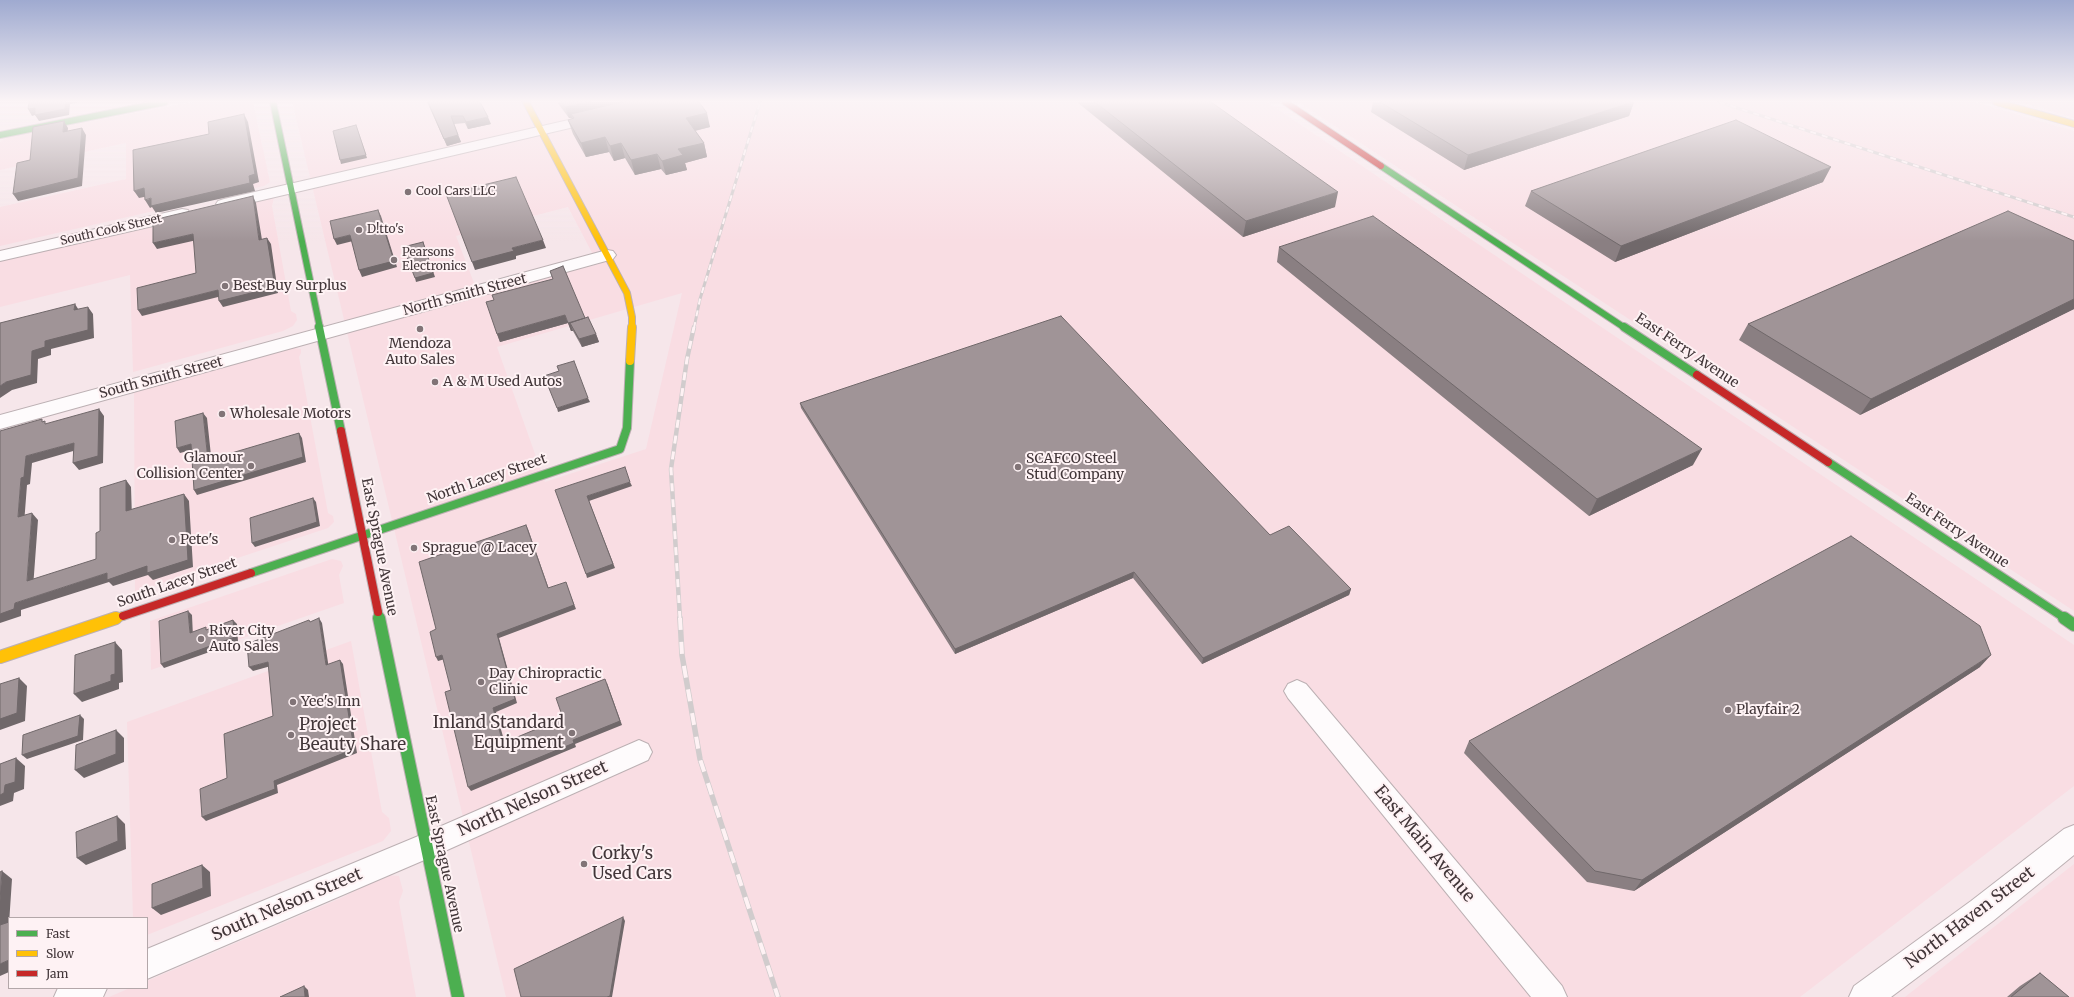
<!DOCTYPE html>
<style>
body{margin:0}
#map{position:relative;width:2074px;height:997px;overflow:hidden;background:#f6e6ea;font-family:Merriweather,serif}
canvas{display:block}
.legend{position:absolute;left:8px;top:917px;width:140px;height:72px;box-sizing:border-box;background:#fef2f4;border:1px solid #b3a7a9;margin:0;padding:5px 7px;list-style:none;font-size:12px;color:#423639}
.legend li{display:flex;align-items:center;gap:8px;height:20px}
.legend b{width:20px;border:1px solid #b3a7a9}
</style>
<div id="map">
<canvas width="2074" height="997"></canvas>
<ul class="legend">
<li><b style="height:5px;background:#4caf50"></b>Fast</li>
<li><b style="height:5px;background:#ffc107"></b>Slow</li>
<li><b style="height:5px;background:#c62828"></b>Jam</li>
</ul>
</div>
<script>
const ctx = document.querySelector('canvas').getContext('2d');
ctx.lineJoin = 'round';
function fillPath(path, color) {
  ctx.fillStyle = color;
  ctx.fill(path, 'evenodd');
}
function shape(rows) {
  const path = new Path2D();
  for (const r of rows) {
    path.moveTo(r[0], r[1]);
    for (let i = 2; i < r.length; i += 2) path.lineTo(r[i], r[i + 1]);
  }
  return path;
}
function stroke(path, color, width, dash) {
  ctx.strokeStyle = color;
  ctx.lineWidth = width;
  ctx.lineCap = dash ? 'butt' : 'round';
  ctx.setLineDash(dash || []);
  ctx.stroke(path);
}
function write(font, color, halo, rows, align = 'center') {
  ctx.font = font + ' Merriweather,serif';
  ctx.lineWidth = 4;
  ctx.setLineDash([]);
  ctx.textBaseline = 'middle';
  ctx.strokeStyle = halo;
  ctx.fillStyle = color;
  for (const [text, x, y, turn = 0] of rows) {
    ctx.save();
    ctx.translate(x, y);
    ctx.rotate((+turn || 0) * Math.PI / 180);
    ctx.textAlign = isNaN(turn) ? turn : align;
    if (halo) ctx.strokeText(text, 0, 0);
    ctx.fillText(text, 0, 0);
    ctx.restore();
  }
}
fillPath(shape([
 [193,102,253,102,270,182,264,186,0,246,0,207,126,179,126,143,0,170,0,142,4,139,13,136],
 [292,102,1267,102,2074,645,2074,786,1800,997,506,997],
 [568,207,598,264,479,296,456,236],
 [682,293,646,449,545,482,497,347],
 [1298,102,1975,102,2074,131,2074,611],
 [2018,102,2074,102,2074,118,2020,102],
 [265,198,274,198,272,206,291,311,296,314,297,320,293,326,283,331,133,372,130,275,0,307,0,261],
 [285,348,295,348,301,349,301,353,299,357,328,513,333,516,334,522,328,528,135,592,134,390],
 [332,559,341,561,343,566,339,575,344,603,151,670,150,621],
 [351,641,382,812,389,818,391,831,383,841,147,935,147,918,133,918,127,722],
 [2074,864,2074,997,1905,997],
 [385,875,399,876,403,891,399,902,416,997,109,997,130,988,147,988,147,981,341,898]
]), '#f9dde3');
const street = shape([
 [599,113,604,114,606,117,604,120,224,209,218,207,216,204,218,201,224,199,599,113],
 [182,209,188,210,190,214,188,218,0,261,0,251,182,209],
 [607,250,613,251,616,255,613,259,0,429,0,415,607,250],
 [1297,680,1306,684,1562,986,1567,997,1531,997,1288,698,1284,691,1288,684,1297,680],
 [639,740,648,744,652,752,648,760,436,855,147,979,147,949,416,837,639,740],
 [2074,825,2074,855,1993,921,1891,997,1849,997,1854,986,1971,901,2064,829,2074,825],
 [58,988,107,988,103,997,54,997,58,988]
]);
const fastFar2 = shape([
 [273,102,320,328],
 [0,135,165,102],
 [1381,166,1625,328]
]);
const fastFar1 = shape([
 [319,327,341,431],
 [1624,327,1697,375],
 [1828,462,2066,619],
 [251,573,620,449,627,428,630,361],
 [378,612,380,619]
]);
const fast = shape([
 [379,618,458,997],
 [2064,618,2074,625]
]);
const slowFar2 = shape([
 [526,102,627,293,632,317,632,328],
 [1996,102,2074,124]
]);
const slowFar1 = shape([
 [630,361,632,327],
 [113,619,123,616]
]);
const slow = shape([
 [0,657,116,618]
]);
const jamFar1 = shape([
 [1285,102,1381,166]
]);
const jam = shape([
 [1697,375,1828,462],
 [341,431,378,612],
 [123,616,251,573]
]);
stroke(street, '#bcb0b3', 2);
stroke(fastFar2, '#bcb0b3', 8);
stroke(fastFar1, '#bcb0b3', 10);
stroke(fast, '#bcb0b3', 14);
stroke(slowFar2, '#bcb0b3', 8);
stroke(slowFar1, '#bcb0b3', 10);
stroke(slow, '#bcb0b3', 14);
stroke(jamFar1, '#bcb0b3', 8);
stroke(jam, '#bcb0b3', 10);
fillPath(street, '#fefbfc');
stroke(fastFar2, '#4caf50', 6);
stroke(fastFar1, '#4caf50', 8);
stroke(fast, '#4caf50', 12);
stroke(slowFar2, '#ffc107', 6);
stroke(slowFar1, '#ffc107', 8);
stroke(slow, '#ffc107', 12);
stroke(jamFar1, '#c62828', 6);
stroke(jam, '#c62828', 8);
const railFar2 = shape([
 [1719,102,2074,217],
 [694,328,700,299,760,102]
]);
const railFar1 = shape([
 [680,619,671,469,687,359,694,327]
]);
const rail = shape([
 [680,618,682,655,700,759,778,997]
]);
stroke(railFar2, '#d1cccd', 3);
stroke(railFar1, '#d1cccd', 4.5);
stroke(rail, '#d1cccd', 5.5);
stroke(railFar2, '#fef2f4', 2, [6]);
stroke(railFar1, '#fef2f4', 3, [8]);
stroke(rail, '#fef2f4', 4, [12]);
fillPath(shape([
 [427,102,491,124,468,129,465,123,454,124,461,142,447,146],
 [557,102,699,102,710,127,695,131,704,143,707,157,685,163,687,170,666,175,661,169,635,175,625,158,614,161,609,152,586,157,573,134,568,120,572,119,572,118,569,118],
 [1077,102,1211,102,1335,207,1243,237],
 [1373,102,1634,102,1629,116,1464,170,1371,112],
 [1823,182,1615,262,1525,206,1531,191],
 [2074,241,2074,309,1860,415,1739,340,1748,324],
 [1279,247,1693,465,1589,516,1277,262],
 [585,318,596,334,599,342,582,347,573,331,571,331,568,323,500,342,497,334],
 [800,403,1270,535,1351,589,1349,595,1202,664,1133,578,955,654,801,408],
 [1980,667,1634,891,1587,882,1464,753,1469,741],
 [2040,973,2069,997,2007,997,2020,986]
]), '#8a7f82');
fillPath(shape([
 [66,102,81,102,70,104,69,115,39,121,35,115,32,116,28,109],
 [591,102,644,102,571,114,572,118,569,118,565,107],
 [1633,102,1634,102,1629,116,1464,170,1468,155],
 [707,113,710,127,689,132,686,118],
 [244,114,248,122,259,182,253,184,255,191,156,213,152,207,150,208,145,200,249,176],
 [488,117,491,124,468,129,466,122],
 [64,121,68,128,67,139,63,132],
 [356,125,367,158,341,164,340,160],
 [82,128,86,135,82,186,18,201,13,194],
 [458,135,461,142,447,146,444,139],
 [605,137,609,152,586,157,581,143],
 [621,143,625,158,614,161,610,146],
 [704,143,707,157,685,163,687,170,666,175,662,161,678,149],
 [657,154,661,169,635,175,631,160],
 [1831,167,1823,182,1615,262,1621,246],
 [144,188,149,196,139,198,134,191],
 [1338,192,1335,207,1243,237,1246,221],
 [253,196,256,203,263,246,259,240],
 [378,210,381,216,397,267,362,277,359,270],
 [193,234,197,240,157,249,153,243],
 [350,235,353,241,337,245,334,239],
 [267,238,271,244,278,293,223,307,219,301],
 [543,240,546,248,516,256,516,259,475,270,472,262,512,248],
 [423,242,435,277,416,282,415,278],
 [218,290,222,296,142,316,138,310],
 [2074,299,2074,309,1860,415,1871,399],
 [75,304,80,312,74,310],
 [88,307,93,314,94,338,51,349,51,355,38,359,37,383,12,390,0,398,0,386,6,382,32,351,45,341],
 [565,315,568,323,500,342,497,334],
 [585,318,570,323,573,331,571,331,568,323],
 [596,334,599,342,582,347,579,339],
 [588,398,590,402,558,412,557,408],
 [99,409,104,416,103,463,79,470,73,463],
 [203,413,207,418,212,465,208,460],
 [299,433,302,438,306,462,197,495,194,490],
 [74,443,80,449,32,463,30,484,27,485,24,524,18,517,21,478,26,456],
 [191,444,195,449,180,453,177,448],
 [1702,449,1693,465,1589,516,1597,499],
 [126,480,131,487,132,518,126,511],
 [630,482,632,486,589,501,615,568,587,578,586,574,587,496],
 [184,494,189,501,193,567,153,580,148,575,113,586,109,582,21,610,21,616,0,623,0,614,15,603,107,573],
 [313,498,316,502,320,526,255,547,252,543],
 [32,513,38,520,33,588,27,581],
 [526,525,528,529,550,592,548,588],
 [1134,572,1133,578,955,654,955,649],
 [567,586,576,609,499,638,517,703,496,712,506,747,503,743,493,708,497,634],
 [1351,589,1349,595,1202,664,1203,658],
 [188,611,192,615,193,637,190,633],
 [319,618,322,623,329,669,326,665],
 [233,620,237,624,238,642,164,668,161,664],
 [115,642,122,650,123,682,119,683,119,689,82,702,74,694,111,675],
 [442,655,445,659,438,661,436,657],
 [1991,655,1980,667,1634,891,1642,880],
 [340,660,343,664,357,753,277,785,278,793,206,821,202,817],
 [268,662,271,666,253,671,249,667],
 [19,678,27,686,25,721,0,730,0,719],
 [607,683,622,725,575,744,576,747,471,791,468,787,573,740],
 [80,715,84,719,83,740,27,759,22,755],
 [116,730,124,738,124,762,84,778,75,770],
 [16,758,25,766,24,789,14,793,13,801,0,806,0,795,5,785],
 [117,816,125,824,126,849,86,865,77,858],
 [202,865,210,872,211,896,161,915,152,908],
 [2,871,12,879,9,924,0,928,0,901],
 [623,917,625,921,612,997,607,997],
 [9,960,9,972,0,976,0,964],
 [304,986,308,990,309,997,305,997]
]), '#70686a');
const building = shape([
 [29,102,66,102,65,109,35,115,35,108,28,109,29,102],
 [428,102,480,102,488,117,466,122,463,116,451,116,458,135,444,139,428,102],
 [561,102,591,102,565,107,561,102],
 [622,102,699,102,707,113,686,118,704,143,678,149,683,155,662,161,657,154,631,160,621,143,610,146,605,137,581,143,568,120,574,118,571,114,622,102],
 [1095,102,1211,102,1338,192,1246,221,1095,102],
 [1380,102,1633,102,1468,155,1380,102],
 [244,114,255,174,249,176,250,183,151,206,151,198,145,200,144,188,134,191,133,150,209,134,208,122,244,114],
 [1736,120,1831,167,1621,246,1531,191,1736,120],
 [64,121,63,132,82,128,78,178,13,194,17,163,30,160,33,127,64,121],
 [356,125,366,155,340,160,333,131,356,125],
 [516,177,543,240,512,248,514,251,472,262,446,194,516,177],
 [253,196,259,240,267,238,275,287,219,301,218,290,138,310,137,288,196,273,193,234,153,243,153,220,253,196],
 [378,210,394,261,359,270,350,235,334,239,330,221,378,210],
 [2008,211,2074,241,2074,299,1871,399,1748,324,2008,211],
 [1373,216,1702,449,1597,499,1279,247,1373,216],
 [423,242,433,273,415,278,403,247,423,242],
 [563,266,585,318,568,323,565,315,497,334,486,302,494,300,492,295,553,279,550,271,563,266],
 [75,304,74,310,88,307,88,330,45,341,45,347,32,351,31,375,6,382,0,386,0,323,75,304],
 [1061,316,1270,535,1289,526,1351,589,1203,658,1134,572,955,649,800,403,1061,316],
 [588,317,596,334,579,339,570,323,588,317],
 [574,361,588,398,557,408,544,376,559,371,557,366,574,361],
 [99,409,98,456,73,463,74,443,26,456,24,477,21,478,18,517,32,513,27,581,96,559,96,533,100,531,100,488,126,480,126,511,184,494,188,560,147,573,147,566,107,580,107,573,15,603,14,609,0,614,0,431,42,419,42,422,45,421,45,424,99,409],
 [203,413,208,460,299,433,303,457,194,490,191,444,177,448,175,421,203,413],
 [625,467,630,482,587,496,613,564,586,574,555,490,625,467],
 [313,498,317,522,252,543,250,518,313,498],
 [526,525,548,588,566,582,574,605,497,634,515,699,493,708,503,743,563,718,556,698,605,679,620,721,573,740,574,743,468,787,445,692,451,690,442,655,436,657,430,632,436,629,419,562,526,525],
 [1851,536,1980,626,1991,655,1642,880,1595,871,1469,741,1851,536],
 [188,611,190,633,206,627,206,630,233,620,235,637,161,664,159,621,188,611],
 [319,618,326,665,340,660,354,749,274,781,275,789,202,817,200,789,227,778,224,734,273,716,268,662,249,667,247,644,309,620,310,622,319,618],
 [115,642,115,674,111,675,111,681,74,694,75,655,115,642],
 [19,678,17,713,0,719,0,684,19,678],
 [80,715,78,736,22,755,23,735,80,715],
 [116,730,116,754,75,770,76,745,116,730],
 [16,758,15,782,5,785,4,793,0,795,0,764,16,758],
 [117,816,118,841,77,858,76,832,117,816],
 [202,865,203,888,152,908,152,884,202,865],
 [2,871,0,901,0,872,2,871],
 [623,917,610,996,607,997,521,997,514,969,623,917],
 [9,922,9,960,0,964,0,925,9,922],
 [2040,973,2069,997,2011,997,2040,973],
 [304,986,305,997,280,997,304,986]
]);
fillPath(building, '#a09497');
stroke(building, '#70686a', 1);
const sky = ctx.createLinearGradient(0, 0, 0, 241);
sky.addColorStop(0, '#9faad0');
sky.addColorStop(0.42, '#fbf4f6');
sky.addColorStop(1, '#fbf4f600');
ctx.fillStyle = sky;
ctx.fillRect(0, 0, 2074, 241);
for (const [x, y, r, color] of [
 [408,192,4,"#817477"],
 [359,230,4,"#817477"],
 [394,260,4,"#817477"],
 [225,286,4,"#817477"],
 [420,329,4,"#817477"],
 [435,382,4,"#817477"],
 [222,414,4,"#817477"],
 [251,466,4,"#817477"],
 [1018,467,4,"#817477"],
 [172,540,4,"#817477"],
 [414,548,4,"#817477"],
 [201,639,4,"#817477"],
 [481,682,4,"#817477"],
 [293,702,4,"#817477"],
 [1728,710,4,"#817477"],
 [572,733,4,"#817477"],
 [291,735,4,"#817477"],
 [584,864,4,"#817477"]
]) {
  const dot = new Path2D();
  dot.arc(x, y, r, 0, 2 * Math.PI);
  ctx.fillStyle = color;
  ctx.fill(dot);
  stroke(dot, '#fef2f4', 1.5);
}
write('12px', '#423639', '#fef2f4', [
 ["Cool Cars LLC",416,192],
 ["D!tto's",367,230],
 ["Pearsons",402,253],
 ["Electronics",402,267]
], 'left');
write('12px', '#423639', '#fef2f4', [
 ["South Cook Street",111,230,-13]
]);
write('14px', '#423639', '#fef2f4', [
 ["Best Buy Surplus",233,286],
 ["Mendoza",420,344,"center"],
 ["Auto Sales",420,360,"center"],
 ["A & M Used Autos",443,382],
 ["Wholesale Motors",230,414],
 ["Glamour",243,458,"right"],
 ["Collision Center",243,474,"right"],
 ["SCAFCO Steel",1026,459],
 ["Stud Company",1026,475],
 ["Pete's",180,540],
 ["Sprague @ Lacey",422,548],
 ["River City",209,631],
 ["Auto Sales",209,647],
 ["Day Chiropractic",489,674],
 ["Clinic",489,690],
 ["Yee's Inn",301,702],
 ["Playfair 2",1736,710]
], 'left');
write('14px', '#423639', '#fef2f4', [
 ["North Smith Street",465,295,-15],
 ["East Ferry Avenue",1687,351,34],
 ["South Smith Street",161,378,-15],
 ["North Lacey Street",487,479,-19],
 ["East Ferry Avenue",1957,531,34],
 ["East Sprague Avenue",379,547,79],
 ["South Lacey Street",177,583,-19],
 ["East Sprague Avenue",444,864,78]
]);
write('17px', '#423639', '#fef2f4', [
 ["Inland Standard",564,723,"right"],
 ["Equipment",564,743,"right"],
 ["Project",299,725],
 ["Beauty Share",299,745],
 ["Corky's",592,854],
 ["Used Cars",592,874]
], 'left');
write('17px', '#423639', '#fef2f4', [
 ["North Nelson Street",533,799,-24],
 ["East Main Avenue",1424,844,50],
 ["South Nelson Street",287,905,-23],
 ["North Haven Street",1970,918,-37]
]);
</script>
